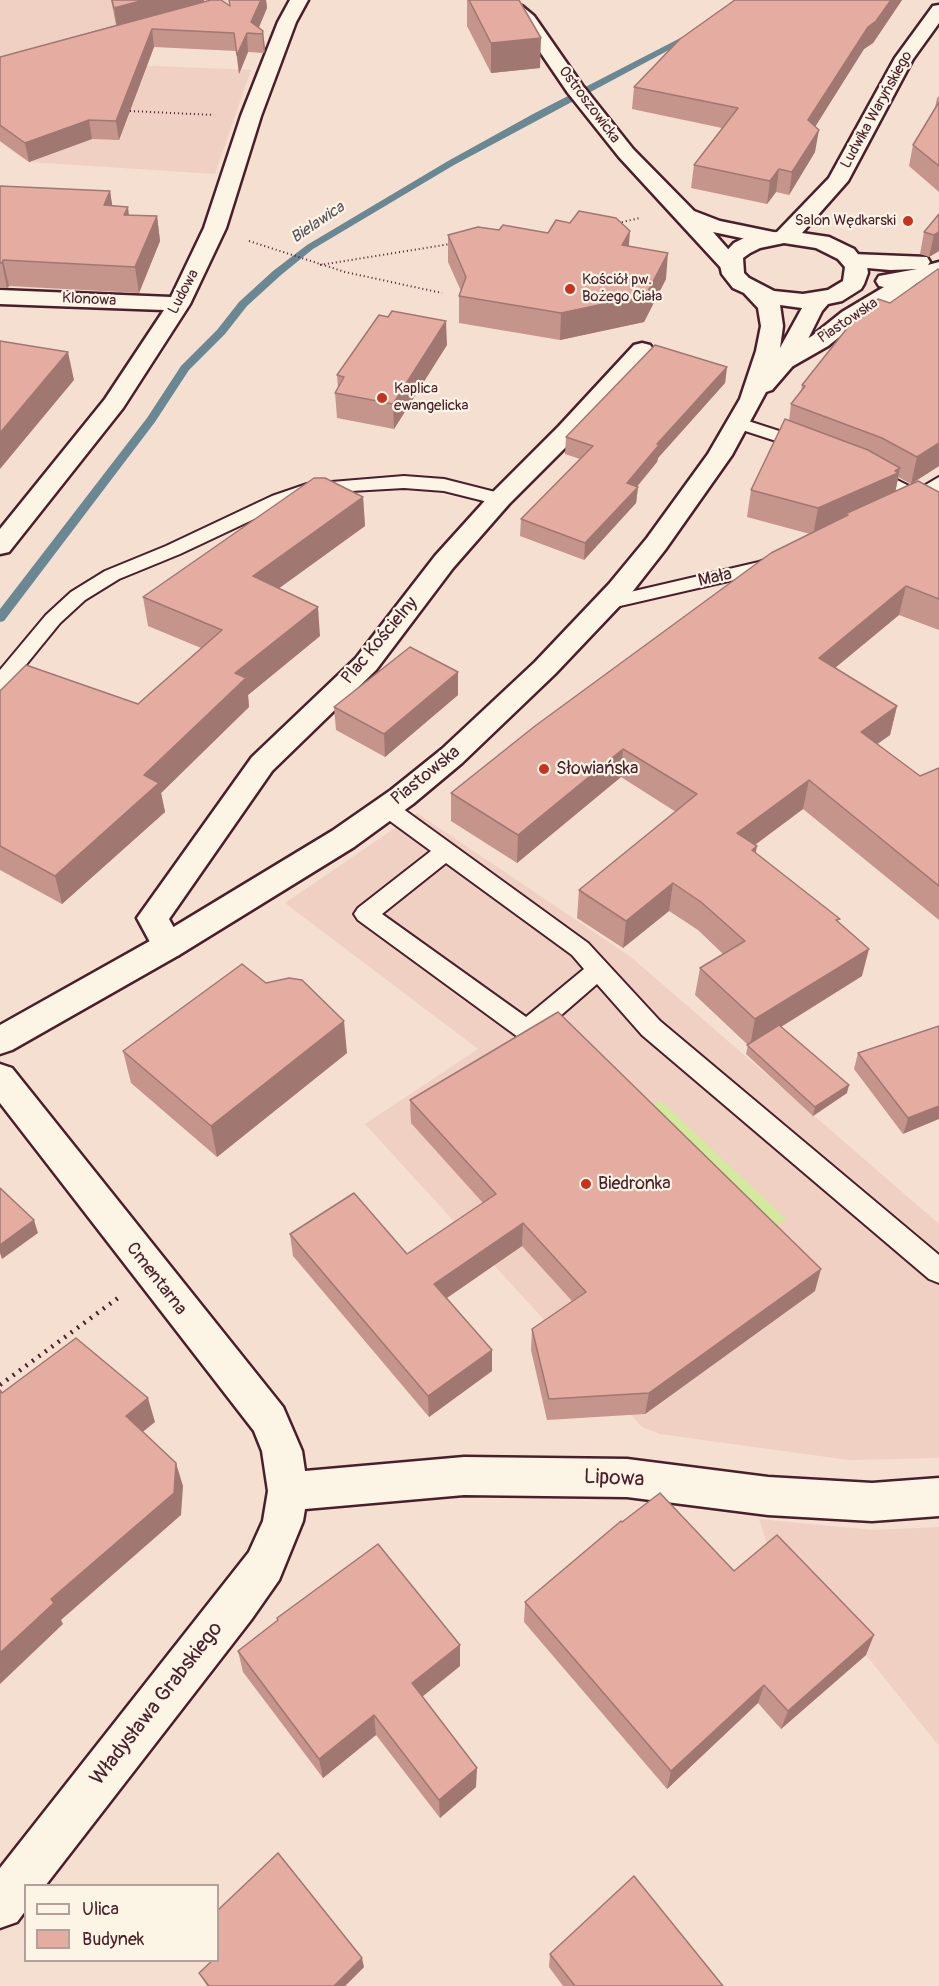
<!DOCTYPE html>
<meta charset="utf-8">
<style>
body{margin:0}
#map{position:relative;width:939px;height:1986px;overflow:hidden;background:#f5dfd1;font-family:Pangolin,sans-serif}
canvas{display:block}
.legend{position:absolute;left:24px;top:1884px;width:195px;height:78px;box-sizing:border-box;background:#fcf5e5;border:2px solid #b59f9b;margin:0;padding:8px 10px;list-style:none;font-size:18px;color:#4a1f2b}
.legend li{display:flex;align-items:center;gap:12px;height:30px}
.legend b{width:30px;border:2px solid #b59f9b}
</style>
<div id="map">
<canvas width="939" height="1986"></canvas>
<ul class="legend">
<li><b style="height:8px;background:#fcf5e5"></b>Ulica</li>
<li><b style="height:16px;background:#e5aca2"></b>Budynek</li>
</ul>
</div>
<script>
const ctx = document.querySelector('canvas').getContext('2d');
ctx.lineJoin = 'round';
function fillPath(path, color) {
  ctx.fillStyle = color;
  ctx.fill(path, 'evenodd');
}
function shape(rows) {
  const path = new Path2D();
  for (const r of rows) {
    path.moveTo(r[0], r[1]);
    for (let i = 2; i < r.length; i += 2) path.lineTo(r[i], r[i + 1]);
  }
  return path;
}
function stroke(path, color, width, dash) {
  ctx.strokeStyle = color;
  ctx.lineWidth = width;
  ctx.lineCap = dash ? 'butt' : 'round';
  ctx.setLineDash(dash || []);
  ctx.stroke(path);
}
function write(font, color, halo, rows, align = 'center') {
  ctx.font = font + ' Pangolin,sans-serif';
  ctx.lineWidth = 4.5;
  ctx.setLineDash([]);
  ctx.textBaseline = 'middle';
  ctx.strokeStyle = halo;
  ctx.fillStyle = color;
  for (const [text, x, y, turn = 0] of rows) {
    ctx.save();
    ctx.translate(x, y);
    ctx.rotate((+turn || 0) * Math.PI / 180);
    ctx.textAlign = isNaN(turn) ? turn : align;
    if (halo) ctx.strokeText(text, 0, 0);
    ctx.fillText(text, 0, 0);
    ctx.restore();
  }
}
fillPath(shape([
 [0,0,238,0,0,56],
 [42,61,251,70,215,174,29,162,15,153,0,142,0,75],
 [417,813,631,957,939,1224,939,1458,849,1460,660,1434,642,1427,365,1124,478,1049,285,903],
 [759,1519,873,1530,939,1527,939,1746,866,1655,771,1556]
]), '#f0d0c3');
fillPath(shape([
 [660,1100,786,1219,766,1233,642,1113]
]), '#d2e99e');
fillPath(shape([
 [690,33,697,35,454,165,313,249,281,275,247,306,225,334,189,370,155,422,4,621,0,622,0,609,147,418,181,366,217,330,239,302,273,271,307,245,448,161,533,114,690,33]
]), '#698894');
const service = shape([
 [739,418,813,442,816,446,813,450,807,451,733,427,730,423,733,419,739,418],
 [867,465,917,490,939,477,939,491,931,497,939,501,939,515,917,505,903,510,896,508,894,504,903,497,861,474,858,470,861,466,867,465],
 [404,476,444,479,507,495,509,499,507,503,500,505,444,491,404,488,316,493,286,504,180,554,119,579,85,600,60,623,7,688,0,690,0,670,46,615,71,592,105,571,166,546,272,496,307,484,404,476],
 [776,556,783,558,786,562,783,566,772,571,607,609,600,607,597,603,600,599,759,562,776,556],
 [387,800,395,803,588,943,660,1021,939,1255,939,1283,929,1279,642,1035,597,984,536,1037,527,1040,518,1037,358,920,354,914,358,908,431,851,379,813,376,808,379,803,387,800],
 [446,863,572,955,584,969,526,1017,382,914,446,863]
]);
const minor = shape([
 [290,0,308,0,296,22,261,116,226,228,190,304,123,408,9,552,0,554,0,529,105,399,164,310,0,304,0,290,171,297,204,228,241,116,278,22,290,0],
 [853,254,927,257,930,262,928,265,939,262,939,276,917,283,904,294,858,322,828,346,793,366,785,368,777,366,773,361,777,356,812,336,842,312,884,287,879,286,876,281,879,276,917,269,890,270,845,266,842,261,845,256,853,254],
 [642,343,650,345,654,350,650,355,577,436,509,504,453,568,376,670,272,771,169,919,184,946,179,955,168,958,157,955,137,918,252,757,356,658,435,556,491,494,559,426,634,345,642,343],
 [0,1064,12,1068,283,1407,302,1451,305,1471,464,1457,627,1459,768,1477,872,1483,939,1478,939,1516,872,1521,768,1515,627,1497,464,1495,305,1509,303,1521,279,1580,251,1620,45,1886,26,1886,26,1910,17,1922,0,1928,0,1868,249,1552,263,1521,268,1491,262,1451,254,1431,0,1103,0,1064]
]);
const tertiary = shape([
 [481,0,506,0,522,6,534,16,582,85,633,149,694,211,720,221,778,233,781,238,778,243,770,244,713,232,742,265,739,270,731,272,723,270,619,157,568,93,521,24,510,14,484,4,481,0]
]);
const secondary = shape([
 [939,5,939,23,913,59,848,181,802,233,829,237,854,249,867,266,868,273,864,284,861,289,842,301,828,304,822,311,797,361,772,390,766,392,732,455,665,550,629,596,555,674,462,763,413,804,354,847,179,955,12,1050,0,1054,0,1025,157,937,332,831,391,790,442,749,535,662,609,584,647,538,708,454,740,399,756,351,761,326,758,308,744,293,733,288,722,274,720,265,722,256,734,243,746,237,777,232,829,178,895,58,933,6,939,5],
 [784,243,816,248,838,259,845,267,843,281,828,290,803,294,774,291,749,278,744,273,743,258,750,253,760,248,784,243],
 [780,305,802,308,780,348,783,326,780,305]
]);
stroke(service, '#4a1f2b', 4);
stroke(minor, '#4a1f2b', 5);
stroke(tertiary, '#4a1f2b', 5);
stroke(secondary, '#4a1f2b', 5);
stroke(shape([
 [130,111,214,115],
 [618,223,640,218],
 [249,241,345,272,442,293],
 [320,265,450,244]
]), '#4a1f2b', 2, [1, 3]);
stroke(shape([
 [0,1385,118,1298]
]), '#4a1f2b', 4.5, [2, 6]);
fillPath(service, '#fcf5e5');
fillPath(minor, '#fcf5e5');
fillPath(tertiary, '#fcf5e5');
fillPath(secondary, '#fcf5e5');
fillPath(shape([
 [111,0,204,0,204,2,229,6,229,0,228,0,266,0,267,8,259,27,263,31,265,49,264,53,248,52,239,74,236,51,154,47,119,140,92,139,29,162,0,141,0,57,116,25],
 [467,0,519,0,540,68,491,73,467,26],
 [735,0,902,0,873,43,864,49,815,126,815,152,789,195,776,192,767,204,691,188,694,165,722,128,632,109,634,87],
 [939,96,939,192,909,166,913,145,935,108,937,98],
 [0,186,110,191,112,206,129,215,157,216,160,241,139,293,9,286,7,288,0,288],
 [939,214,939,251,929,257,920,254,924,232],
 [448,235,629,246,666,279,644,322,560,340,459,323,459,296,461,291,448,262],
 [388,317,447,345,394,429,337,418,335,393,338,389,337,375],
 [856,317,939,466,911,484,898,477,895,492,939,492,939,630,899,615,835,668,897,706,890,735,877,744,920,776,939,768,939,920,803,809,755,845,756,853,839,922,862,976,781,1027,847,1093,813,1116,746,1054,748,1045,695,995,700,968,723,954,698,930,669,911,623,948,577,918,579,890,676,812,621,777,517,863,451,821,451,793,810,534,747,517,751,490,789,421,791,404,801,391,802,385],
 [727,367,725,383,658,458,657,462,637,487,638,487,636,503,584,560,520,536,521,519,580,459,565,454,566,437],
 [363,497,365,526,279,588,320,636,248,695,249,707,161,793,165,812,62,904,0,870,0,691,138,704,201,648,148,626,143,597],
 [458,695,385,757,336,730,334,707],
 [266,983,347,1053,217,1157,131,1083,123,1051],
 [939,1026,903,1134,854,1069,858,1053],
 [410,1100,815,1291,645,1414,547,1420,531,1350,532,1329,572,1301,522,1246,447,1298,492,1350,492,1371,429,1417,293,1256,290,1234,407,1254,483,1203,411,1123],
 [622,1522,734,1571,866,1655,781,1729,758,1703,667,1789,524,1622,525,1602],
 [277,1618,460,1645,460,1666,422,1697,476,1787,440,1818,376,1735,323,1778,243,1672,238,1651,277,1621],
 [550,1954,723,1986,563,1986,549,1967],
 [211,1960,218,1960,364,1967,345,1986,207,1986,199,1973,212,1962]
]), '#c5948b');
fillPath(shape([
 [144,0,204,0,205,5,117,28,114,8],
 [261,0,266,0,267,8,256,34,251,22],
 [891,0,902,0,873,43,864,49,805,143,808,120,868,27],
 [152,29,154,47,119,140,116,121],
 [263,31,265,49,264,53,262,34],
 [247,33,248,52,239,74,237,55],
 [541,38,540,68,491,73,491,43],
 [89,120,92,139,29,162,25,143],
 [819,130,815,152,789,195,792,172],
 [779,169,776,192,767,204,770,181],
 [110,191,114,216,104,205],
 [128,207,131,232,124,215],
 [157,216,160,241,139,293,135,267],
 [630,231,628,258,622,245],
 [939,232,939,251,929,257,934,235],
 [668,253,666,279,644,322,560,340,561,313],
 [3,260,9,286,7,288,2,263],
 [446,321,447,345,394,429,393,404],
 [68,352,74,380,0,469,0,433],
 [727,367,725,383,658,458,657,462,628,497,638,487,636,503,584,560,585,543,627,483,657,444],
 [939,443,939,466,911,484,917,457],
 [900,468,895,494,848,515,845,514,844,521,813,535,818,508],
 [363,497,365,526,256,605,253,576],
 [906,586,899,615,813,686,819,658],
 [318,607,320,636,248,695,249,707,161,793,165,812,62,904,55,876,235,673],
 [458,672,458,695,385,757,384,734],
 [897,706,890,735,855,760,861,732],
 [623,749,621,777,517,863,518,835],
 [809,780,803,809,733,861,737,833],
 [757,846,752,874,752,850],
 [673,883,669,911,623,948,626,921],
 [869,949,862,976,750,1046,755,1019],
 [344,1021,347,1053,217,1157,211,1126],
 [849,1085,847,1093,813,1116,815,1107],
 [939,1106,939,1119,903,1134,908,1118],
 [34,1220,38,1233,2,1259,0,1253,0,1245],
 [523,1223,522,1246,435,1306,434,1284],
 [821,1269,815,1291,645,1414,649,1393],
 [492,1350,492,1371,429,1417,428,1396],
 [148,1398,155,1422,134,1439,126,1416],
 [176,1463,183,1486,181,1515,61,1620,63,1624,0,1684,0,1653,51,1599],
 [874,1635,866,1655,781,1729,788,1711],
 [460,1645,460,1666,413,1704,412,1683],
 [764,1685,758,1703,667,1789,671,1771],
 [374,1715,376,1735,323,1778,319,1759],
 [477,1768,476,1787,440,1818,439,1800],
 [362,1958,364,1967,345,1986,334,1986]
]), '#a07871');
const building = shape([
 [112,0,144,0,114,8,112,0],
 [211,0,221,0,230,6,229,0,261,0,251,22,263,31,262,34,247,33,237,55,234,33,152,29,116,121,89,120,25,143,0,125,0,57,211,0],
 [469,0,519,0,541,38,491,43,469,0],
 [735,0,891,0,876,21,868,27,808,120,819,130,792,172,779,169,770,181,694,165,738,108,634,87,680,39,735,0],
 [939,102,939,166,913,145,939,102],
 [0,186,110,191,104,205,128,207,124,215,157,216,135,267,3,260,2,263,0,263,0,186],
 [579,211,616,218,630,231,622,245,668,253,646,295,561,313,459,296,466,277,448,235,478,227,499,230,503,225,548,233,556,220,570,223,579,211],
 [939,214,939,232,934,235,924,232,939,214],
 [938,269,939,270,939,443,917,457,882,438,791,404,805,386,802,385,856,317,878,299,890,303,938,269],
 [392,311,446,321,393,404,335,393,344,377,337,375,379,315,388,317,392,311],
 [0,341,68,352,0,433,0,341],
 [655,345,727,367,657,444,659,445,627,483,638,487,585,543,521,519,593,446,566,437,655,345],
 [785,419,868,450,900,468,895,471,898,473,818,508,751,490,785,419],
 [314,478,325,478,363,497,253,576,318,607,235,673,246,678,144,775,159,783,55,876,0,846,0,691,26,665,138,704,222,630,143,597,314,478],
 [918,481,939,492,939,599,906,586,819,658,897,706,861,732,920,776,939,768,939,886,809,780,737,833,757,846,752,850,840,919,836,920,869,949,755,1019,700,968,745,941,701,902,673,883,626,921,579,890,697,794,623,749,518,835,451,793,535,726,771,553,848,515,845,514,918,481],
 [410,647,458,672,384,734,334,707,410,647],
 [242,964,266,983,289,978,302,980,344,1021,211,1126,123,1051,242,964],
 [558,1012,821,1269,649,1393,549,1399,532,1329,586,1292,523,1223,434,1284,492,1350,428,1396,290,1234,354,1193,407,1254,496,1194,410,1100,558,1012],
 [779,1025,849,1085,815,1107,747,1045,779,1025],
 [939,1026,939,1106,908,1118,858,1053,939,1026],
 [0,1188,34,1220,0,1245,0,1188],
 [76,1338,148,1398,126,1416,176,1463,174,1493,51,1599,54,1603,0,1653,0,1390,2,1393,76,1338],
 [660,1493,734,1571,777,1535,874,1635,788,1711,764,1685,671,1771,525,1602,621,1521,622,1522,660,1493],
 [378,1544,460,1645,412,1683,477,1768,439,1800,374,1715,319,1759,238,1651,278,1620,277,1618,378,1544],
 [278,1853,362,1958,334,1986,209,1986,199,1973,213,1960,218,1960,218,1910,278,1853],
 [634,1876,723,1986,575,1986,550,1954,634,1876]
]);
fillPath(building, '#e5aca2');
stroke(building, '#a07871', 1.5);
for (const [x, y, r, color] of [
 [908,221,6,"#c8321e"],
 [570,289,6,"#c8321e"],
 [382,398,6,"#c8321e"],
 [544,769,6,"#c8321e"],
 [586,1184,6,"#c8321e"]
]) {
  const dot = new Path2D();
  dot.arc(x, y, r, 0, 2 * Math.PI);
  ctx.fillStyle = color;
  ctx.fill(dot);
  stroke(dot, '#fcf5e5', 2);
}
write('15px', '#4a1f2b', '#fcf5e5', [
 ["Ostroszowicka",589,105,53],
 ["Ludwika Waryńskiego",877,110,-61],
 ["Ludowa",184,292,-62],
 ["Klonowa",89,300,3],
 ["Piastowska",848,321,-34]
]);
write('15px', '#4a1f2b', '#fcf5e5', [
 ["Salon Wędkarski",896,221,"right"],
 ["Kościół pw.",582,280],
 ["Bożego Ciała",582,297],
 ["Kaplica",394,389],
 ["ewangelicka",394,406]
], 'left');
write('italic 16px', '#5a5460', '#fcf5e5', [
 ["Bielawica",318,223,-34]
]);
write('18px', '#4a1f2b', '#fcf5e5', [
 ["Mała",715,578,-13],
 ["Plac Kościelny",380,641,-50],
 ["Piastowska",426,776,-39],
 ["Cmentarna",156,1279,52]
]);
write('18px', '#4a1f2b', '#fcf5e5', [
 ["Słowiańska",556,769],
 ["Biedronka",598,1184]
], 'left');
write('21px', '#4a1f2b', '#fcf5e5', [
 ["Lipowa",614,1479,3],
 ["Władysława Grabskiego",157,1704,-52]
]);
</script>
